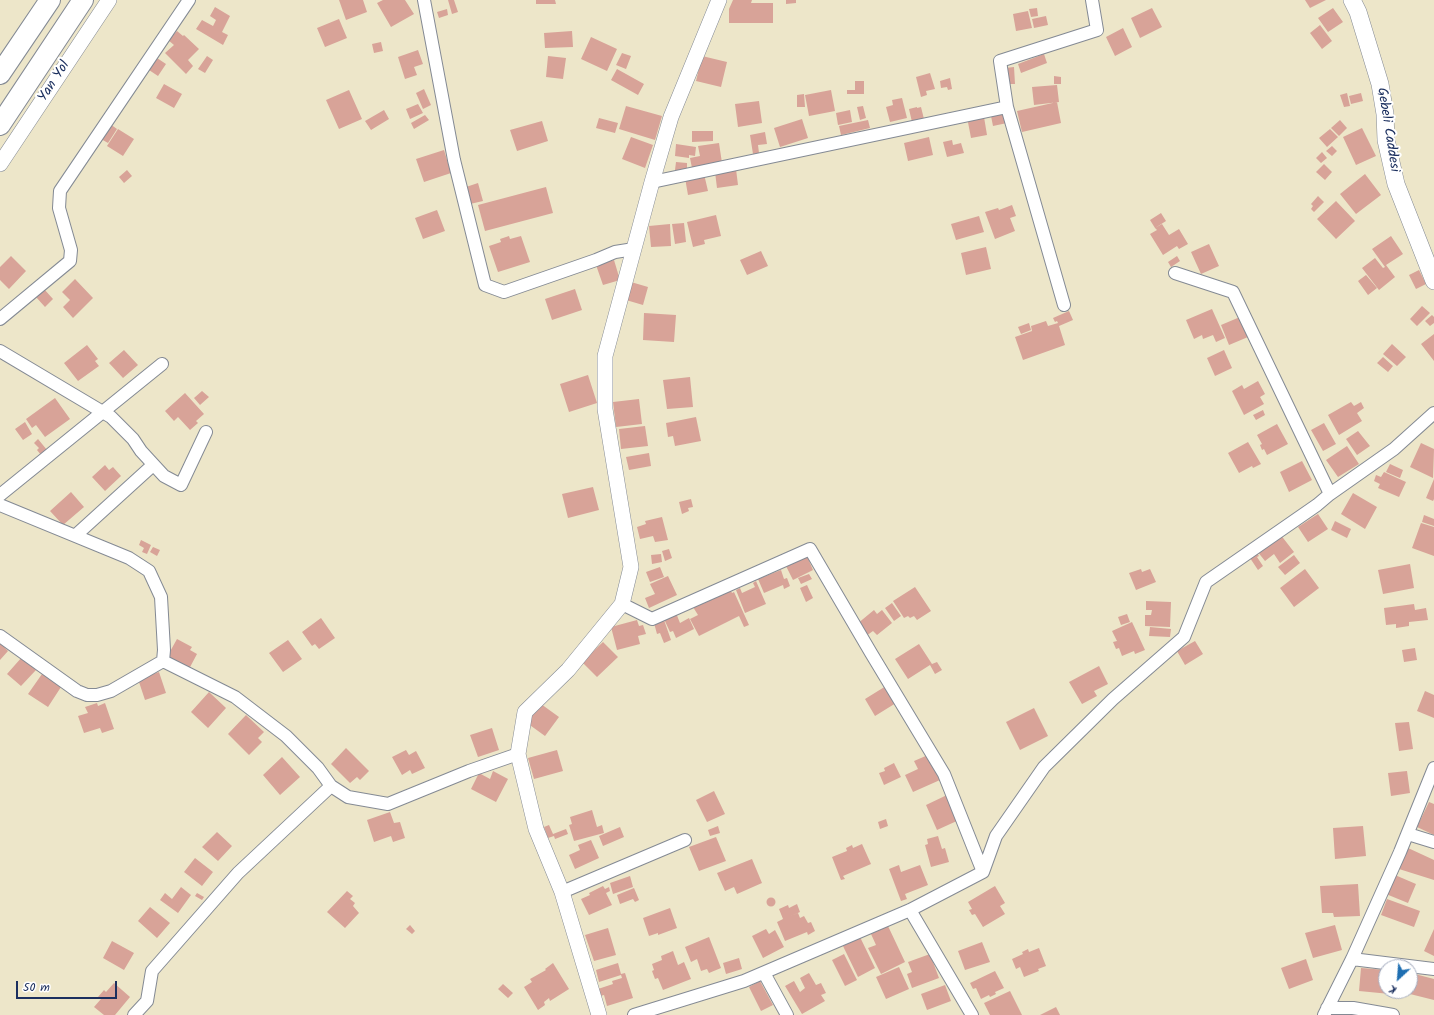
<!DOCTYPE html>
<style>
body{margin:0}
#map{position:relative;width:1434px;height:1015px;overflow:hidden;background:#ede6c9;font-family:Kalam,sans-serif}
canvas{display:block}
.north{position:absolute;left:1378px;top:959px;width:40px;height:40px;box-sizing:border-box;background:#fff;border:1px solid #a4acbf;border-radius:50%;rotate:206deg;font-size:11px;font-weight:700;line-height:16px;text-align:center;color:#1b2f5e}
.north::after{content:'';display:block;margin:auto;width:14px;height:18px;background:#1f6fb2;clip-path:polygon(50% 0,100% 100%,50% 72%,0 100%)}
.scale{position:absolute;left:16px;top:981px;width:101px;height:18px;box-sizing:border-box;border:2px solid #1b2f5e;border-top:0;padding-left:5px;font-size:12px;line-height:14px;white-space:nowrap;color:#1b2f5e;-webkit-text-stroke:3px #fff;paint-order:stroke}
</style>
<div id="map">
<canvas width="1434" height="1015"></canvas>
<div class="north">K</div>
<div class="scale">50 m</div>
</div>
<script>
const ctx = document.querySelector('canvas').getContext('2d');
ctx.lineJoin = 'round';
function fillPath(path, color) {
  ctx.fillStyle = color;
  ctx.fill(path, 'evenodd');
}
function shape(rows) {
  const path = new Path2D();
  for (const r of rows) {
    if (r.length === 3) {
      path.moveTo(r[0] + r[2], r[1]);
      path.arc(r[0], r[1], r[2], 0, 2 * Math.PI);
      continue;
    }
    path.moveTo(r[0], r[1]);
    for (let i = 2; i < r.length; i += 2) path.lineTo(r[i], r[i + 1]);
  }
  return path;
}
function stroke(path, color, width, dash) {
  ctx.strokeStyle = color;
  ctx.lineWidth = width;
  ctx.lineCap = dash ? 'butt' : 'round';
  ctx.setLineDash(dash || []);
  ctx.stroke(path);
}
function write(font, color, halo, rows, align = 'center') {
  ctx.font = font + ' Kalam,sans-serif';
  ctx.lineWidth = 4;
  ctx.setLineDash([]);
  ctx.textBaseline = 'middle';
  ctx.strokeStyle = halo;
  ctx.fillStyle = color;
  for (const [text, x, y, turn = 0] of rows) {
    ctx.save();
    ctx.translate(x, y);
    ctx.rotate((+turn || 0) * Math.PI / 180);
    ctx.textAlign = isNaN(turn) ? turn : align;
    if (halo) ctx.strokeText(text, 0, 0);
    ctx.fillText(text, 0, 0);
    ctx.restore();
  }
}
fillPath(shape([
 [339,0,363,0,367,12,346,20],
 [383,0,405,0,414,14,391,27,377,3],
 [448,0,454,0,458,12,452,14],
 [536,0,555,0,556,4,536,4],
 [733,0,752,0,751,3,773,3,773,23,729,23,729,9],
 [786,0,796,0,796,3,786,4],
 [1305,0,1326,0,1310,8],
 [215,7,230,16,222,32,228,35,223,45,196,29,202,20,213,26,216,20,210,16],
 [1037,8,1038,16,1031,17,1029,9],
 [1152,8,1162,27,1140,38,1131,18],
 [1333,8,1343,22,1328,32,1318,18],
 [447,9,448,15,439,18,437,12],
 [1028,11,1032,28,1016,31,1013,14],
 [1046,16,1048,25,1034,28,1032,19],
 [339,19,347,38,325,47,317,28],
 [1320,25,1332,41,1322,49,1310,33],
 [1123,28,1132,47,1115,56,1106,37],
 [177,31,183,36,184,35,199,49,188,60,193,66,186,74,165,53,174,45,168,40],
 [572,31,573,47,545,48,544,33],
 [591,37,617,49,607,71,581,59],
 [381,42,383,51,374,53,372,44],
 [418,50,423,64,414,67,417,75,405,79,398,57],
 [622,53,631,56,626,69,616,65],
 [1044,54,1047,63,1021,73,1018,64],
 [207,56,213,60,205,73,198,69],
 [548,56,566,58,563,79,546,77],
 [702,56,727,62,721,87,696,81],
 [157,58,166,64,158,76,149,70],
 [1014,67,1015,84,1006,84,1005,68],
 [617,69,644,84,638,95,611,80],
 [930,73,935,89,926,91,927,95,921,97,916,77],
 [1054,76,1061,77,1061,84,1054,84],
 [950,78,952,89,948,90,947,87,941,88,940,81],
 [855,81,864,81,864,94,847,94,847,90,855,90],
 [164,84,182,94,174,108,156,98],
 [1057,85,1059,102,1034,105,1032,87],
 [424,89,431,105,423,109,416,93],
 [349,90,362,119,339,129,326,100],
 [831,90,835,111,809,116,805,95],
 [1347,93,1350,106,1344,107,1340,95],
 [1361,93,1363,101,1351,104,1349,96],
 [804,94,805,107,797,107,797,95],
 [902,98,907,118,890,122,886,107,893,105,892,100],
 [759,101,762,123,738,127,735,104],
 [1057,102,1061,123,1022,132,1017,111],
 [418,104,423,113,410,119,406,109],
 [626,106,662,116,655,140,619,129],
 [863,106,866,118,860,120,857,107],
 [917,107,917,108,921,107,924,119,912,122,909,109],
 [384,110,389,119,371,130,365,121],
 [850,110,852,122,838,125,836,113],
 [1004,113,1007,123,993,126,991,116],
 [425,115,429,120,414,129,411,123],
 [967,117,984,117,987,135,971,138],
 [599,118,618,123,615,133,596,128],
 [802,119,808,138,780,147,774,128],
 [868,120,870,128,841,135,839,126],
 [1340,120,1347,128,1339,136,1331,128],
 [542,121,548,141,517,151,510,130],
 [110,124,117,129,108,143,101,139],
 [1362,128,1376,156,1356,165,1343,137],
 [118,129,134,139,123,156,107,146],
 [1330,129,1338,137,1327,147,1319,138],
 [692,131,713,131,713,141,692,142],
 [765,132,767,144,758,145,759,153,753,154,750,135],
 [631,137,653,145,645,168,622,159],
 [929,137,933,155,908,161,904,143],
 [952,140,953,145,961,143,964,153,947,157,943,142],
 [719,143,722,163,692,168,690,158,700,156,698,146],
 [676,144,696,147,695,156,689,155,689,158,675,156],
 [1332,146,1337,151,1332,156,1326,151],
 [444,150,451,173,424,182,416,159],
 [1322,152,1327,158,1321,163,1316,158],
 [676,162,687,163,687,171,675,170],
 [1324,164,1332,172,1325,180,1316,172],
 [736,169,738,185,717,188,715,172],
 [127,170,132,176,124,183,119,177],
 [704,174,708,191,688,195,685,178],
 [1365,174,1381,195,1356,214,1340,194],
 [478,183,483,201,470,204,466,187],
 [546,187,553,213,485,231,478,205],
 [1318,196,1324,202,1314,212,1311,209,1313,206,1311,204],
 [1336,201,1355,221,1336,239,1317,219],
 [1012,205,1016,216,1010,218,1015,231,995,239,985,212,998,208,999,210],
 [437,210,445,231,423,239,415,218],
 [1161,213,1166,221,1155,228,1150,220],
 [716,215,721,236,704,240,705,244,693,247,687,222],
 [979,216,984,232,956,240,951,224],
 [684,223,686,242,675,244,672,224],
 [670,224,671,246,651,247,649,226],
 [1162,224,1169,235,1179,229,1188,244,1179,249,1177,246,1163,255,1150,234,1157,230,1155,228],
 [509,236,510,239,521,236,530,262,498,272,489,246,501,242,500,239],
 [1391,236,1403,254,1386,265,1395,277,1379,290,1362,268,1375,258,1383,268,1385,267,1372,249],
 [1209,244,1219,266,1201,274,1191,252],
 [986,247,991,269,966,275,961,253],
 [761,251,768,266,747,275,740,260],
 [11,256,26,271,9,289,0,280,0,267],
 [1177,256,1180,261,1171,267,1168,262],
 [614,260,620,280,603,285,596,265],
 [1419,270,1426,284,1416,289,1409,275],
 [1366,275,1377,288,1368,295,1358,281],
 [75,279,93,298,73,318,63,307,70,300,62,292],
 [631,282,648,287,643,305,626,300],
 [44,289,53,299,45,307,36,297],
 [575,289,582,310,552,320,545,299],
 [1422,306,1430,313,1417,326,1410,319],
 [1212,309,1225,338,1216,342,1213,335,1203,339,1202,335,1194,339,1186,320],
 [1069,311,1073,320,1059,326,1065,345,1023,360,1015,337,1032,331,1031,326,1046,321,1048,326,1058,323,1057,321,1055,322,1053,318],
 [644,313,676,315,674,342,643,340],
 [1432,315,1434,317,1434,323,1430,326,1425,321],
 [1240,317,1248,337,1229,345,1221,325],
 [1029,323,1031,330,1021,334,1018,327],
 [1434,334,1434,361,1421,344],
 [1392,344,1406,357,1397,366,1383,354],
 [87,345,98,359,95,361,99,366,78,381,64,363],
 [124,350,138,365,123,378,109,363],
 [1224,350,1232,368,1215,376,1207,358],
 [1383,357,1393,366,1388,372,1377,363],
 [588,375,597,403,569,412,560,384],
 [690,377,693,407,667,409,663,380],
 [1258,381,1265,394,1260,397,1264,404,1244,415,1232,391,1242,385,1244,389],
 [202,391,209,397,200,405,194,398],
 [185,393,204,414,196,421,198,423,190,430,178,417,174,421,165,411],
 [55,398,70,419,45,437,36,425,32,428,26,419],
 [639,399,642,424,616,427,613,402],
 [1351,402,1354,406,1361,402,1364,408,1357,413,1362,421,1339,435,1328,415],
 [1263,410,1265,415,1256,420,1253,415],
 [696,417,701,441,675,446,673,436,668,437,666,423],
 [25,422,32,434,23,440,15,429],
 [1324,423,1336,444,1323,451,1311,430],
 [1277,424,1288,444,1267,455,1264,449,1262,450,1260,445,1262,444,1257,435],
 [645,426,648,446,621,449,619,429],
 [1358,431,1370,446,1357,455,1346,439],
 [38,439,47,450,41,455,37,450,39,448,34,443],
 [1248,442,1261,464,1253,468,1252,466,1239,473,1228,453],
 [1421,443,1434,449,1433,478,1410,467],
 [1347,446,1359,464,1338,477,1326,460],
 [649,453,651,466,629,470,626,457],
 [1302,461,1312,480,1289,492,1280,472],
 [1390,464,1403,470,1400,478,1386,472],
 [105,465,109,470,113,467,121,476,105,491,92,477],
 [1384,472,1406,482,1399,497,1378,488,1380,484,1374,481,1376,475,1381,477],
 [1434,479,1434,499,1433,501,1426,498],
 [593,487,599,510,568,518,562,494],
 [71,492,84,507,63,525,50,511],
 [1353,493,1377,507,1365,529,1341,514],
 [691,499,693,507,688,508,689,511,682,514,679,502],
 [1318,514,1328,529,1308,542,1298,527],
 [1424,515,1434,519,1434,526,1422,522],
 [662,517,668,540,655,542,653,536,640,539,637,527,646,524,645,521],
 [1335,521,1351,529,1347,538,1331,530],
 [1421,523,1434,527,1434,556,1412,548],
 [1280,534,1294,552,1280,563,1274,554,1265,561,1257,551],
 [141,540,151,545,147,554,142,552,144,548,139,545],
 [153,547,160,550,157,556,150,552],
 [669,549,672,558,665,561,662,551],
 [1257,553,1259,556,1257,557,1263,566,1258,570,1250,558],
 [661,554,662,562,652,564,651,555],
 [1294,555,1300,563,1285,575,1278,567],
 [807,556,813,570,793,580,786,566],
 [1410,564,1414,588,1383,594,1378,570],
 [660,567,664,577,650,582,646,572],
 [1141,569,1142,572,1150,569,1156,582,1136,590,1129,573],
 [1305,569,1319,588,1294,607,1280,588],
 [781,570,784,579,787,578,790,586,784,589,783,585,764,593,758,579],
 [809,574,812,579,801,584,798,578],
 [668,576,677,595,649,608,645,598,655,594,650,584],
 [756,581,766,604,745,613,736,590,740,588,742,593,755,587,753,583],
 [807,585,813,598,806,602,800,588],
 [915,587,931,611,917,620,914,616,910,618,908,616,904,618,893,601],
 [730,589,732,593,734,592,749,625,744,627,739,616,699,636,690,619,698,615,693,607],
 [1146,601,1171,602,1170,627,1145,626,1145,615,1151,615,1152,610,1146,610],
 [892,603,901,616,894,621,885,608],
 [1414,604,1415,610,1426,608,1428,620,1409,622,1409,626,1396,628,1396,624,1386,625,1384,608],
 [874,610,877,614,882,610,892,623,877,635,873,631,866,636,857,624],
 [676,613,680,623,689,618,694,629,676,638,673,631,670,632,664,619],
 [1127,614,1130,622,1121,625,1118,617],
 [321,618,335,638,319,649,315,644,312,646,302,632],
 [637,620,639,626,643,625,646,634,638,636,640,644,617,650,611,627],
 [664,620,671,640,664,643,660,633,657,634,654,623],
 [1132,622,1145,650,1135,654,1134,651,1122,656,1119,648,1116,649,1113,642,1117,641,1112,631],
 [1150,627,1171,629,1170,637,1149,636],
 [177,639,192,647,190,650,197,654,189,669,167,657],
 [288,640,302,659,283,672,269,653],
 [1195,641,1203,654,1185,665,1177,651],
 [603,642,618,657,597,677,582,662],
 [0,643,8,651,0,660],
 [919,644,932,664,937,662,942,670,935,674,930,665,908,679,895,659],
 [1415,648,1417,660,1404,662,1402,650],
 [22,657,36,670,21,686,7,674],
 [1099,666,1108,684,1094,691,1097,696,1082,704,1069,682],
 [159,672,166,693,145,700,138,679],
 [42,674,61,687,48,707,28,694],
 [886,686,896,703,875,716,865,699],
 [1425,691,1434,695,1434,718,1417,711],
 [209,692,226,708,208,728,191,712],
 [97,703,98,706,105,703,114,729,102,733,100,728,84,733,78,716,88,713,85,707],
 [541,704,559,717,545,736,527,723],
 [1034,708,1048,736,1020,750,1006,722],
 [246,715,264,732,258,738,262,742,249,755,228,734],
 [1409,722,1413,749,1399,751,1395,723],
 [492,728,499,750,478,757,470,735],
 [346,748,369,771,360,780,357,777,350,783,331,764],
 [406,750,409,755,416,751,425,768,412,774,410,770,402,775,392,757],
 [557,750,563,771,534,779,528,758],
 [928,755,940,780,913,792,905,775,918,769,914,761],
 [282,757,300,777,280,795,263,775],
 [894,763,901,777,884,785,879,773,885,771,884,768],
 [493,771,508,779,496,802,471,789,479,773,490,779],
 [1407,771,1410,793,1391,796,1388,773],
 [714,791,725,814,707,822,696,800],
 [947,795,959,820,937,830,926,805],
 [1429,802,1434,804,1434,835,1417,827],
 [592,810,597,827,602,825,604,833,574,841,569,825,572,824,570,817],
 [390,812,394,823,400,822,405,838,393,842,391,836,374,842,367,820],
 [886,819,888,826,880,829,878,822],
 [549,825,553,834,566,829,568,834,555,839,554,836,548,838,544,827],
 [718,826,720,833,710,836,708,830],
 [1363,826,1366,856,1335,859,1333,828],
 [620,827,624,837,603,846,599,836],
 [217,832,232,846,218,861,202,847],
 [938,836,942,849,945,848,949,862,931,867,925,845,928,844,927,839],
 [716,837,726,861,699,871,689,847],
 [591,840,599,858,575,869,569,855,580,850,578,845],
 [862,844,871,864,843,876,845,879,841,880,832,857,847,851,846,848,852,845,853,848],
 [1408,848,1434,860,1434,880,1399,869],
 [195,858,213,872,202,886,184,872],
 [752,859,762,883,737,894,734,887,725,891,717,873],
 [899,865,901,872,920,865,928,885,905,894,907,899,901,901,889,869],
 [1395,875,1416,884,1408,903,1386,894],
 [630,876,633,887,613,894,610,883],
 [1358,884,1360,916,1334,917,1333,913,1322,913,1320,886],
 [603,886,605,889,609,887,610,891,606,893,612,905,589,915,581,899,590,895,589,893],
 [995,886,1005,903,1000,906,1005,914,983,927,975,914,972,915,969,910,972,909,968,902],
 [181,887,191,895,178,913,160,900,165,893,172,899],
 [634,888,639,900,635,902,633,899,620,904,617,895],
 [347,891,353,896,350,899,355,903,353,906,359,913,345,928,327,912],
 [197,893,204,897,202,900,195,896],
 [771,902,4.5],
 [1387,899,1420,911,1414,927,1381,915],
 [797,904,800,912,791,916,798,913,800,918,804,916,808,923,811,922,815,931,808,935,807,932,785,941,777,922,783,919,779,909,788,905,789,908],
 [150,907,170,923,157,938,138,921],
 [670,908,677,928,658,935,658,933,649,936,643,918],
 [410,925,415,931,412,934,406,929],
 [1335,925,1342,950,1313,958,1305,933],
 [888,926,905,962,881,974,868,948,876,945,871,934],
 [608,928,616,955,594,961,585,935],
 [766,929,769,934,775,930,784,947,763,958,752,936],
 [1434,929,1434,956,1424,951],
 [709,937,721,968,709,973,707,969,701,971,697,959,691,962,685,947],
 [860,937,875,968,858,977,843,946],
 [112,941,134,953,124,970,103,958],
 [982,942,990,962,965,970,958,951],
 [1039,948,1046,966,1038,969,1039,971,1024,977,1020,967,1016,969,1012,959,1023,954,1022,952,1028,949,1029,952],
 [673,951,678,965,684,962,691,979,663,990,658,978,655,979,652,971,654,970,652,964,662,960,661,956],
 [844,954,857,980,845,986,832,960],
 [930,954,939,978,912,988,907,974,912,972,908,962],
 [739,958,742,969,726,974,723,963],
 [1306,959,1313,980,1289,989,1281,968],
 [553,963,569,989,550,1001,549,998,544,1002,545,1005,538,1010,524,987,532,982,530,979,546,970,545,969],
 [618,963,621,974,625,973,633,998,607,1006,604,995,600,996,598,989,613,984,612,981,622,978,621,975,599,982,596,970],
 [899,967,909,989,886,999,876,977],
 [1361,968,1386,970,1386,991,1390,991,1390,994,1359,991],
 [995,971,1004,988,995,992,996,994,990,997,989,995,981,999,976,988,973,989,970,983],
 [809,973,816,985,821,983,826,993,821,995,825,1001,802,1014,785,986,794,981,800,992,805,988,800,978],
 [1411,973,1434,979,1434,1000,1406,993,1407,991,1410,991],
 [760,981,773,1005,761,1011,749,987],
 [114,983,130,997,115,1015,104,1015,94,1007,101,999,98,997,104,990,106,992],
 [503,984,513,993,508,998,498,989],
 [945,985,951,1001,927,1010,921,994],
 [1010,991,1022,1015,990,1015,984,1003],
 [1056,1007,1060,1015,1040,1015]
]), '#d8a398');
const minor = shape([
 [424,0,454,160,485,285,504,292,596,260,615,252,634,249],
 [1007,107,1064,305],
 [652,182,1007,107,1000,61,1097,30,1092,0],
 [1175,273,1233,292,1330,494],
 [0,319,70,261,71,250,59,208,60,191,189,0],
 [0,351,111,417,133,439,141,451,164,476,181,485,206,432],
 [0,495,162,364],
 [0,505,129,558,149,571,161,597,164,650,163,661,235,697,286,736,318,768,331,786,348,797,388,804,469,771,518,754],
 [76,535,153,465],
 [622,604,652,619,810,549,871,653,944,774,983,872],
 [0,636,77,691,87,695,97,695,111,691,163,661],
 [1408,834,1434,842],
 [562,892,685,840],
 [910,910,972,1015],
 [1352,959,1434,969],
 [764,973,787,1015],
 [1327,1008,1353,1008,1393,1015],
 [134,1015,147,1001,152,971,238,873,331,786],
 [634,1015,744,981,910,910,983,872,996,836,1044,767,1113,699,1184,637,1206,582,1317,505,1330,494,1394,449,1434,413],
 [1324,1015,1352,959,1400,852,1434,768]
]);
const tertiary = shape([
 [0,164,109,0],
 [599,1015,562,892,536,829,518,754,525,712,568,670,622,604,631,567,605,409,605,356,652,182,671,117,719,0]
]);
const secondary = shape([
 [1352,0,1358,12,1380,84,1385,114,1386,140,1396,184,1434,281]
]);
const trunk = shape([
 [0,74,50,0],
 [0,125,83,0]
]);
stroke(minor, '#848a94', 14);
stroke(tertiary, '#848a94', 16);
stroke(secondary, '#848a94', 18);
stroke(trunk, '#848a94', 22);
stroke(minor, '#fff', 12);
stroke(tertiary, '#fff', 15);
stroke(secondary, '#fff', 17);
stroke(trunk, '#fff', 20);
write('14px', '#1b2f5e', '#fff', [
 ["Yan Yol",55,82,-57],
 ["Gebeli Caddesi",1387,130,81]
]);
</script>
